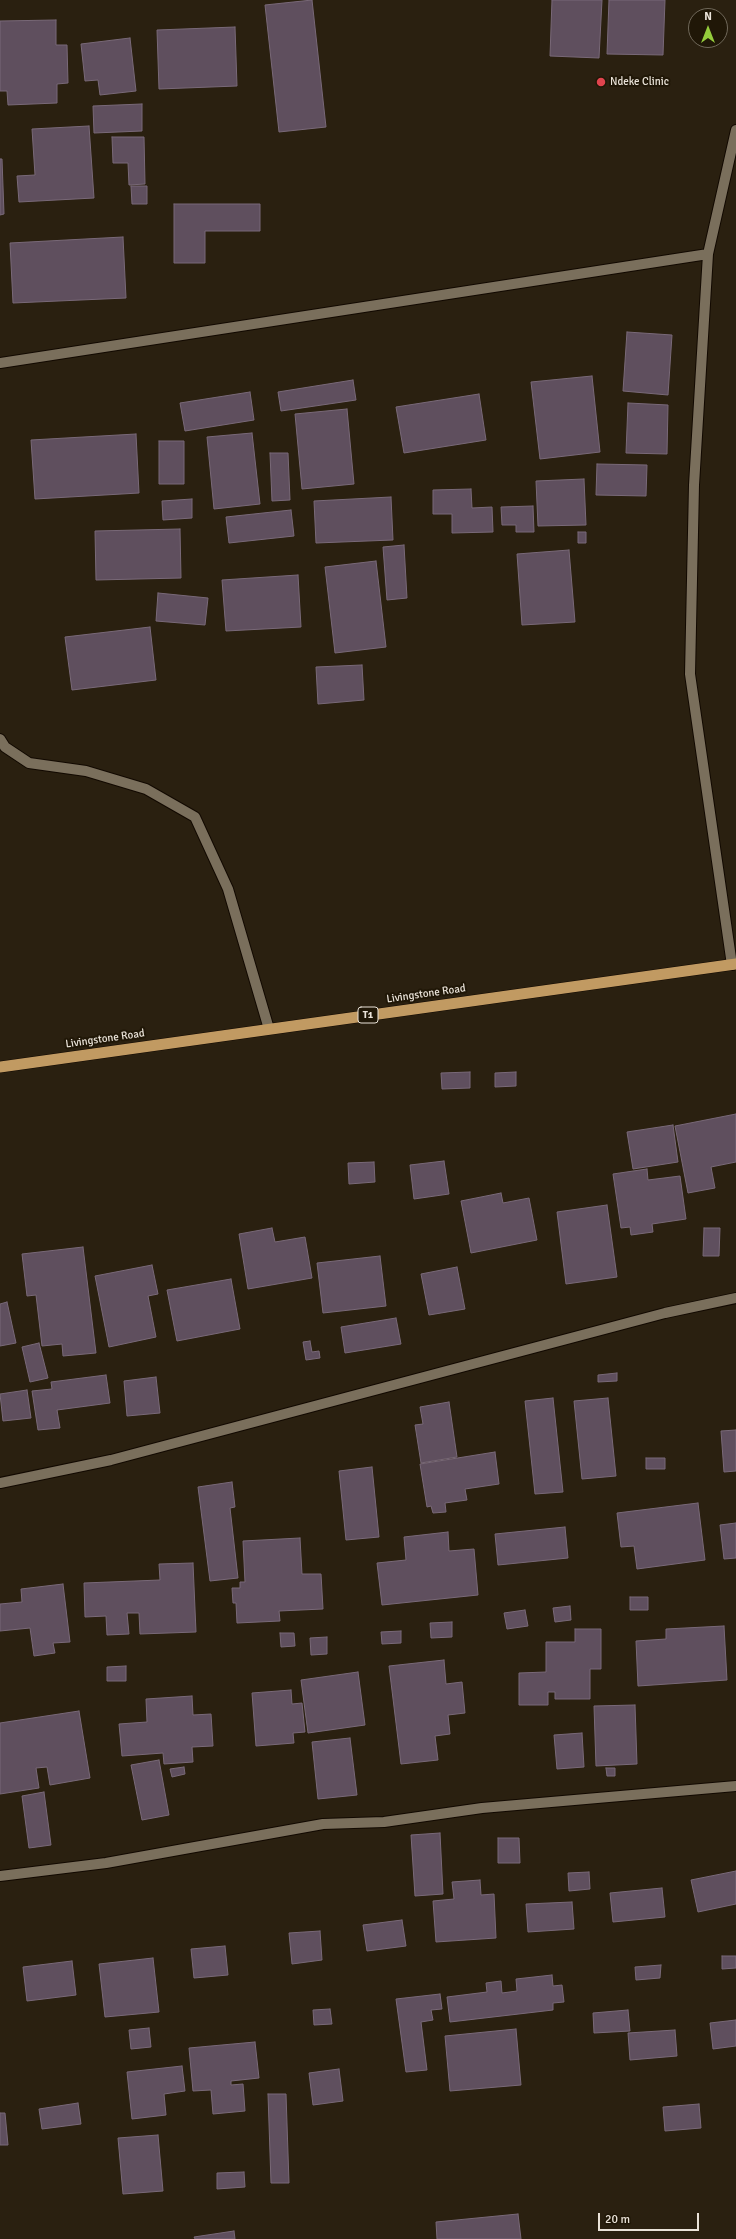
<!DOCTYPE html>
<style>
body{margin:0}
#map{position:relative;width:736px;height:2239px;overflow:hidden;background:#2a2010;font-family:Signika,sans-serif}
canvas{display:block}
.north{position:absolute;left:688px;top:8px;width:40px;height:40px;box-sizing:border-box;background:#201707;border:1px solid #71695b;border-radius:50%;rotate:0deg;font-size:11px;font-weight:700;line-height:16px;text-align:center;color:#eae3d9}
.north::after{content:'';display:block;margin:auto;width:14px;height:18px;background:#94cc3c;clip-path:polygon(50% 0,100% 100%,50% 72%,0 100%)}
.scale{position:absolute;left:598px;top:2213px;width:101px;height:18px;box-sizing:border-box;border:2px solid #eae3d9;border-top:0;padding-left:5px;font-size:12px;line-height:14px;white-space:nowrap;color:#eae3d9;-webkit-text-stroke:3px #201707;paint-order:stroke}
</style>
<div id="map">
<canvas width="736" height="2239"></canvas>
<div class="north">N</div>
<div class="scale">20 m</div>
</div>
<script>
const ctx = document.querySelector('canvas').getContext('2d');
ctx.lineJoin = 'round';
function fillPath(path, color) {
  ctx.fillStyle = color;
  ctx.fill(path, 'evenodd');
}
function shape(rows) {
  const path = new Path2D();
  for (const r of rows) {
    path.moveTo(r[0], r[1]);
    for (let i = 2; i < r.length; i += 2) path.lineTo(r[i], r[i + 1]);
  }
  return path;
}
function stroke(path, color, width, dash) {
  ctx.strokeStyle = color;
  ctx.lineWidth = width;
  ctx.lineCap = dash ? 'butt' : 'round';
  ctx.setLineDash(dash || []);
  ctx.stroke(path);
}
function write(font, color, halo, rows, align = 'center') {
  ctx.font = font + ' Signika,sans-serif';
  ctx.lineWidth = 4;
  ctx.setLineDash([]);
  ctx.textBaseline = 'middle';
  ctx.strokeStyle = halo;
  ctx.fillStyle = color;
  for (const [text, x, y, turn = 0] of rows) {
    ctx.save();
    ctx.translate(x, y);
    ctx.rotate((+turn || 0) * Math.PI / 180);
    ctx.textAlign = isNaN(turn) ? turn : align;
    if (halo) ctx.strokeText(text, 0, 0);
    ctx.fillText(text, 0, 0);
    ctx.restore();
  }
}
const building = shape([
 [312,0,326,127,279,132,265,5,312,0],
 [552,0,602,0,599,58,550,56,552,0],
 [609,0,665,0,663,55,607,54,609,0],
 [56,20,56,45,67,45,68,83,57,84,57,103,8,105,7,91,0,91,0,21,56,20],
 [235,27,237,86,159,89,157,30,235,27],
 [130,38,136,91,100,95,98,80,85,81,81,44,130,38],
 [142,104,142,131,94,133,93,106,142,104],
 [89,126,94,198,19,202,17,176,35,175,32,129,89,126],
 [112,137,144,137,145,184,129,185,128,163,113,163,112,137],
 [0,159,2,159,4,214,0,215,0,159],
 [131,186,147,186,147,204,132,204,131,186],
 [174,204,260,204,260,231,205,231,205,263,174,263,174,204],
 [123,237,126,298,13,303,10,243,123,237],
 [627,332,672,335,668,395,623,391,627,332],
 [592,376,600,452,540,459,531,382,592,376],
 [353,380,356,400,281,411,278,392,353,380],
 [250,392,254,420,185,431,180,403,250,392],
 [479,394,486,440,404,453,396,407,479,394],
 [628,403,668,405,667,454,626,453,628,403],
 [347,409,354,484,302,489,295,414,347,409],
 [252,433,260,504,214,509,207,437,252,433],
 [136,434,139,493,35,499,31,440,136,434],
 [159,441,184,441,184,484,159,484,159,441],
 [270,453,288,453,290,500,272,501,270,453],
 [597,464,647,465,646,496,596,495,597,464],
 [584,479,586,525,538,526,536,481,584,479],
 [471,489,472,508,492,507,493,532,452,533,452,514,433,514,433,490,471,489],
 [391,497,393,540,316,543,314,501,391,497],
 [192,499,192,518,163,520,162,501,192,499],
 [533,506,534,532,516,532,516,525,502,525,501,507,533,506],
 [291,510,294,536,229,543,226,517,291,510],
 [180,529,181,578,96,580,95,531,180,529],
 [578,532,586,532,586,543,578,543,578,532],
 [404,545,407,598,387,600,383,547,404,545],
 [569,550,575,622,522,625,517,554,569,550],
 [376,561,386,647,335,653,325,567,376,561],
 [298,575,301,627,226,631,222,580,298,575],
 [158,593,208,598,205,625,156,621,158,593],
 [150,627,156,680,72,690,65,637,150,627],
 [362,665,364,700,318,704,316,667,362,665],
 [470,1072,470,1088,442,1089,441,1073,470,1072],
 [516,1072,516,1086,495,1087,495,1073,516,1072],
 [736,1114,736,1162,711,1167,715,1188,688,1193,675,1126,736,1114],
 [673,1125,678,1162,633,1169,627,1132,673,1125],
 [444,1161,449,1194,414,1199,410,1165,444,1161],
 [374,1162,375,1182,349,1184,348,1163,374,1162],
 [647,1169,648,1180,680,1176,686,1219,652,1224,653,1232,631,1235,630,1227,621,1228,613,1174,647,1169],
 [501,1193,503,1203,529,1198,537,1240,471,1253,461,1201,501,1193],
 [607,1205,617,1277,566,1284,557,1212,607,1205],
 [272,1228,275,1242,305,1237,312,1278,248,1289,239,1234,272,1228],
 [704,1228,720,1228,719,1256,703,1256,704,1228],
 [83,1247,96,1353,63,1356,62,1344,42,1346,36,1295,27,1296,22,1254,83,1247],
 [380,1256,386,1306,323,1313,317,1263,380,1256],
 [152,1265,158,1294,148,1296,156,1337,109,1347,95,1276,152,1265],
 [457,1267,465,1309,429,1315,421,1274,457,1267],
 [231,1279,240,1329,177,1341,167,1290,231,1279],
 [7,1302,16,1343,0,1346,0,1304,7,1302],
 [396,1318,401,1344,345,1353,341,1327,396,1318],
 [310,1341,312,1352,319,1351,320,1358,306,1360,303,1342,310,1341],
 [39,1343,48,1378,30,1382,22,1347,39,1343],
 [617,1373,617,1381,598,1382,598,1375,617,1373],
 [106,1375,110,1403,57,1410,60,1428,38,1430,32,1391,52,1389,51,1382,106,1375],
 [156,1377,160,1413,127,1416,124,1381,156,1377],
 [27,1390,31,1418,3,1421,0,1394,27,1390],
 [553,1398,563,1492,535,1494,525,1401,553,1398],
 [608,1398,616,1476,582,1479,574,1401,608,1398],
 [449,1402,457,1457,421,1463,415,1425,423,1424,420,1407,449,1402],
 [736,1430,736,1471,724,1472,721,1431,736,1430],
 [495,1452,499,1484,465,1489,467,1500,445,1503,446,1512,433,1513,431,1506,427,1507,420,1464,495,1452],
 [646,1458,665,1458,665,1469,646,1469,646,1458],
 [372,1467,379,1537,346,1540,339,1471,372,1467],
 [232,1482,235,1507,230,1508,238,1578,210,1581,198,1487,232,1482],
 [698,1503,705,1560,637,1569,634,1546,621,1547,617,1513,698,1503],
 [736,1523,736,1558,724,1559,720,1525,736,1523],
 [565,1527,568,1558,498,1565,495,1534,565,1527],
 [448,1532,449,1551,474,1549,478,1595,382,1605,377,1563,406,1560,404,1537,448,1532],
 [300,1538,302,1574,321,1574,323,1609,279,1611,280,1621,237,1623,236,1603,233,1603,232,1588,240,1588,240,1582,245,1582,243,1541,300,1538],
 [193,1563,196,1632,140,1634,139,1613,127,1613,129,1634,107,1635,106,1616,85,1617,84,1583,160,1580,159,1564,193,1563],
 [63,1584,70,1642,53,1643,55,1653,34,1656,30,1628,0,1631,0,1604,22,1602,21,1589,63,1584],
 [630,1597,648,1597,648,1610,630,1610,630,1597],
 [570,1606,571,1620,555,1622,553,1608,570,1606],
 [525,1610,528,1626,507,1629,504,1613,525,1610],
 [452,1622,452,1637,431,1638,430,1623,452,1622],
 [724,1626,727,1680,638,1686,636,1641,666,1639,666,1629,724,1626],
 [575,1629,601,1629,601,1669,590,1669,590,1699,555,1699,555,1692,548,1692,548,1705,519,1705,519,1673,546,1672,546,1642,575,1642,575,1629],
 [401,1631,401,1643,382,1644,381,1632,401,1631],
 [280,1633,294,1633,295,1646,281,1647,280,1633],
 [327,1637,327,1654,311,1655,310,1638,327,1637],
 [444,1660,446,1684,462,1682,465,1713,448,1715,450,1734,435,1736,438,1760,401,1764,389,1666,444,1660],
 [126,1666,126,1681,107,1681,107,1667,126,1666],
 [358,1672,365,1725,308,1733,301,1680,358,1672],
 [291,1690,292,1704,302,1703,305,1732,293,1733,294,1743,256,1746,252,1693,291,1690],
 [192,1696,193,1715,211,1714,213,1746,192,1747,193,1762,164,1764,163,1753,122,1756,119,1724,147,1722,146,1699,192,1696],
 [635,1705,637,1764,596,1766,594,1706,635,1705],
 [79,1711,90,1778,50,1785,47,1767,36,1768,39,1788,0,1794,0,1723,79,1711],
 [582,1733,584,1767,557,1769,554,1735,582,1733],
 [350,1738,357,1795,318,1799,312,1742,350,1738],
 [159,1760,169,1815,142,1820,131,1765,159,1760],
 [184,1767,185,1774,172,1777,170,1769,184,1767],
 [606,1768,615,1768,615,1776,607,1776,606,1768],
 [44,1792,51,1845,29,1848,22,1796,44,1792],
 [440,1833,443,1894,415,1896,411,1835,440,1833],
 [498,1838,519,1838,520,1863,498,1863,498,1838],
 [736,1871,736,1904,698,1912,691,1880,736,1871],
 [589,1872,590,1889,569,1891,568,1873,589,1872],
 [480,1880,481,1895,494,1894,496,1938,436,1942,433,1901,454,1899,452,1882,480,1880],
 [662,1888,665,1917,613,1922,610,1893,662,1888],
 [572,1902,574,1929,528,1932,526,1904,572,1902],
 [402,1920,406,1946,367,1951,363,1925,402,1920],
 [320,1931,322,1960,292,1964,289,1933,320,1931],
 [225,1946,228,1975,194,1978,191,1949,225,1946],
 [722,1956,736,1956,736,1968,722,1969,722,1956],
 [153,1958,159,2012,105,2017,99,1964,153,1958],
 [72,1961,76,1995,27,2001,23,1967,72,1961],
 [661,1965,660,1978,636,1980,635,1967,661,1965],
 [552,1975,553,1986,562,1985,564,2002,553,2003,553,2010,450,2022,447,1997,487,1992,486,1983,501,1981,502,1993,517,1991,516,1979,552,1975],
 [440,1994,442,2009,431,2010,433,2020,421,2022,427,2070,406,2072,396,1999,440,1994],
 [330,2009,332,2024,314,2025,313,2010,330,2009],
 [628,2010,630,2031,594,2033,593,2013,628,2010],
 [736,2020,736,2046,713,2049,710,2023,736,2020],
 [149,2028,151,2047,131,2049,129,2030,149,2028],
 [516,2029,521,2085,450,2091,445,2036,516,2029],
 [675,2030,677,2056,630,2060,628,2033,675,2030],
 [255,2042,259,2078,231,2081,231,2085,243,2084,245,2111,213,2114,211,2090,193,2091,189,2048,255,2042],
 [182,2066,185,2091,164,2094,166,2115,132,2119,127,2072,182,2066],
 [339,2069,343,2101,313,2105,309,2073,339,2069],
 [268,2094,286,2094,289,2183,271,2183,268,2094],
 [78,2103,81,2124,42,2129,39,2109,78,2103],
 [699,2104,701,2128,665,2131,663,2107,699,2104],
 [0,2113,5,2113,8,2145,0,2145,0,2113],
 [158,2135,163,2191,123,2194,118,2138,158,2135],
 [244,2172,245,2187,217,2189,217,2173,244,2172],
 [518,2214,521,2239,437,2239,436,2222,518,2214],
 [234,2231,235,2239,195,2239,194,2237,234,2231]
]);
fillPath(building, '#5f4f5e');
stroke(building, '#796978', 1);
const minor = shape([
 [0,363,708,254],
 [0,739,5,747,29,763,86,771,146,789,195,817,228,889,269,1029],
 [732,965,690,674,694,485,708,254,736,130],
 [0,1483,111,1460,665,1313,736,1298],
 [0,1876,106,1863,323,1824,384,1822,482,1808,736,1786]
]);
const trunk = shape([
 [0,1067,736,964]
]);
stroke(minor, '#120900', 12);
stroke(trunk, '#120900', 12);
stroke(minor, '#7a6f5c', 10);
stroke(trunk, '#c19a62', 11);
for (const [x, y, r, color] of [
 [601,82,5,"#e0444e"]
]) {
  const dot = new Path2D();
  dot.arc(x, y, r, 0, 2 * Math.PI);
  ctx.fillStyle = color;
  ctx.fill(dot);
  stroke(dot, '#201707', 1.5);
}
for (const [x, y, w] of [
 [368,1015,20]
]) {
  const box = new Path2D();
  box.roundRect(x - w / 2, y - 8, w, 16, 3);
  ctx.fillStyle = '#201707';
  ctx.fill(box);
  stroke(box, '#eae3d9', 1);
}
write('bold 10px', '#eae3d9', null, [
 ["T1",368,1015]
]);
write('11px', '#eae3d9', '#201707', [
 ["Ndeke Clinic",610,82]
], 'left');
write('11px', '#eae3d9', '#201707', [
 ["Livingstone Road",426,994,-8],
 ["Livingstone Road",105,1039,-8]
]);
</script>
